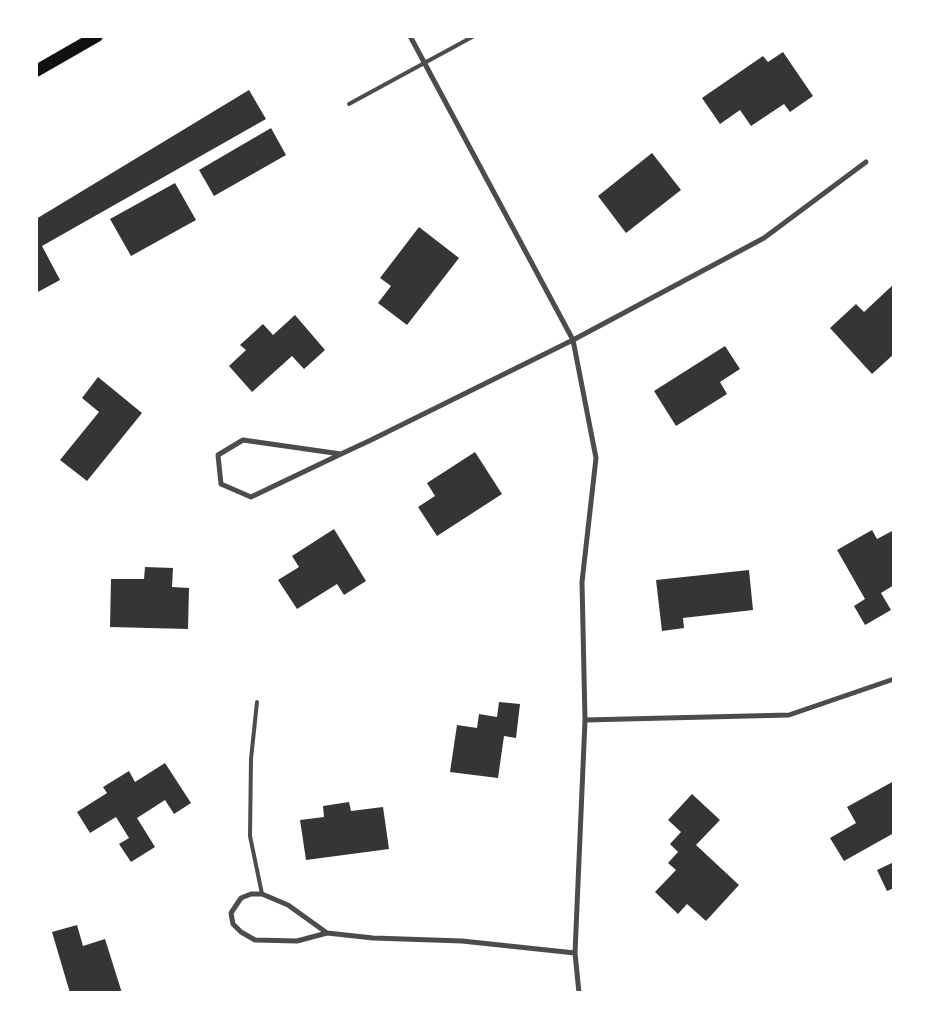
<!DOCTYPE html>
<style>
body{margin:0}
#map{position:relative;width:930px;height:1029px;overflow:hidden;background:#fff;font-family:"Noto Sans",sans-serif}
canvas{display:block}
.frame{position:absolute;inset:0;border:38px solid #fff;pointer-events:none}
</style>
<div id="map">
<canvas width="930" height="1029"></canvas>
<div class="frame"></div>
</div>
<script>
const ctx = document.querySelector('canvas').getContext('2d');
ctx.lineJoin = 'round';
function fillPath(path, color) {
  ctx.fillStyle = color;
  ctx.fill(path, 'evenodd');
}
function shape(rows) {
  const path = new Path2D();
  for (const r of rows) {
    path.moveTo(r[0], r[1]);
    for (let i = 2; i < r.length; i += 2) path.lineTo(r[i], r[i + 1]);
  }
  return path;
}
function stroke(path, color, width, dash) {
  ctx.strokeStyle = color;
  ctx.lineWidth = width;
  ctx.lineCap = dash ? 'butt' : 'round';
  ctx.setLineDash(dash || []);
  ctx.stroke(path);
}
fillPath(shape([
 [783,52,813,96,790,112,784,104,751,126,740,110,720,124,702,98,763,56,768,62],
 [249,90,266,119,42,246,60,280,36,293,36,219],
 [271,128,286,155,214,196,199,170],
 [652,153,681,190,626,233,598,196],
 [175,183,196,220,131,256,110,219],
 [419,227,459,258,407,325,378,303,391,286,380,278],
 [894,284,894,354,872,374,830,328,856,304,864,312],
 [295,315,325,350,304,369,292,356,252,392,229,366,246,350,240,345,263,324,273,335],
 [725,346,740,369,720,382,727,394,676,426,654,391],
 [98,377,142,413,87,481,60,460,99,412,82,398],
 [475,452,502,494,437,536,418,507,435,496,427,483],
 [334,529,366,581,344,595,337,584,297,609,278,580,299,567,292,556],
 [872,530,877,539,894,530,894,585,881,593,891,610,865,625,854,606,865,599,837,550],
 [145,567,173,568,172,587,189,588,188,629,110,627,111,579,144,579],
 [749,570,753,610,683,618,684,628,662,631,656,580],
 [499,702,520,704,516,738,504,736,498,778,450,772,457,725,477,728,479,714,497,717],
 [165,763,191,803,174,814,165,800,137,818,155,847,131,862,119,844,129,838,116,817,90,833,77,812,107,793,103,787,129,771,135,782],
 [894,781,894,833,844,861,830,838,856,823,847,807],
 [692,794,720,820,696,845,739,885,706,921,687,904,678,914,655,892,676,870,668,863,678,852,670,844,681,832,668,820],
 [349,802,351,811,383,807,389,849,306,860,300,820,324,817,323,806],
 [894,862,894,888,887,891,877,870],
 [77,925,83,946,105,939,122,993,70,993,52,932]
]), '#353535');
stroke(shape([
 [349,104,474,36],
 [257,702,251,759,250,836,262,894]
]), '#4c4c4c', 4);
stroke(shape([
 [410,36,573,340,596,458,582,582,585,720,575,953,579,993],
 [341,454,243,440,218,455,221,484,251,497,341,454,371,440,573,340,764,238,866,162],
 [585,720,789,715,894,679],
 [327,933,297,941,255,940,241,932,233,924,231,913,241,898,251,894,262,894,288,905,327,933,373,938,462,941,575,953]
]), '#4c4c4c', 5);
stroke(shape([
 [36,71,97,36]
]), '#111', 12);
</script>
